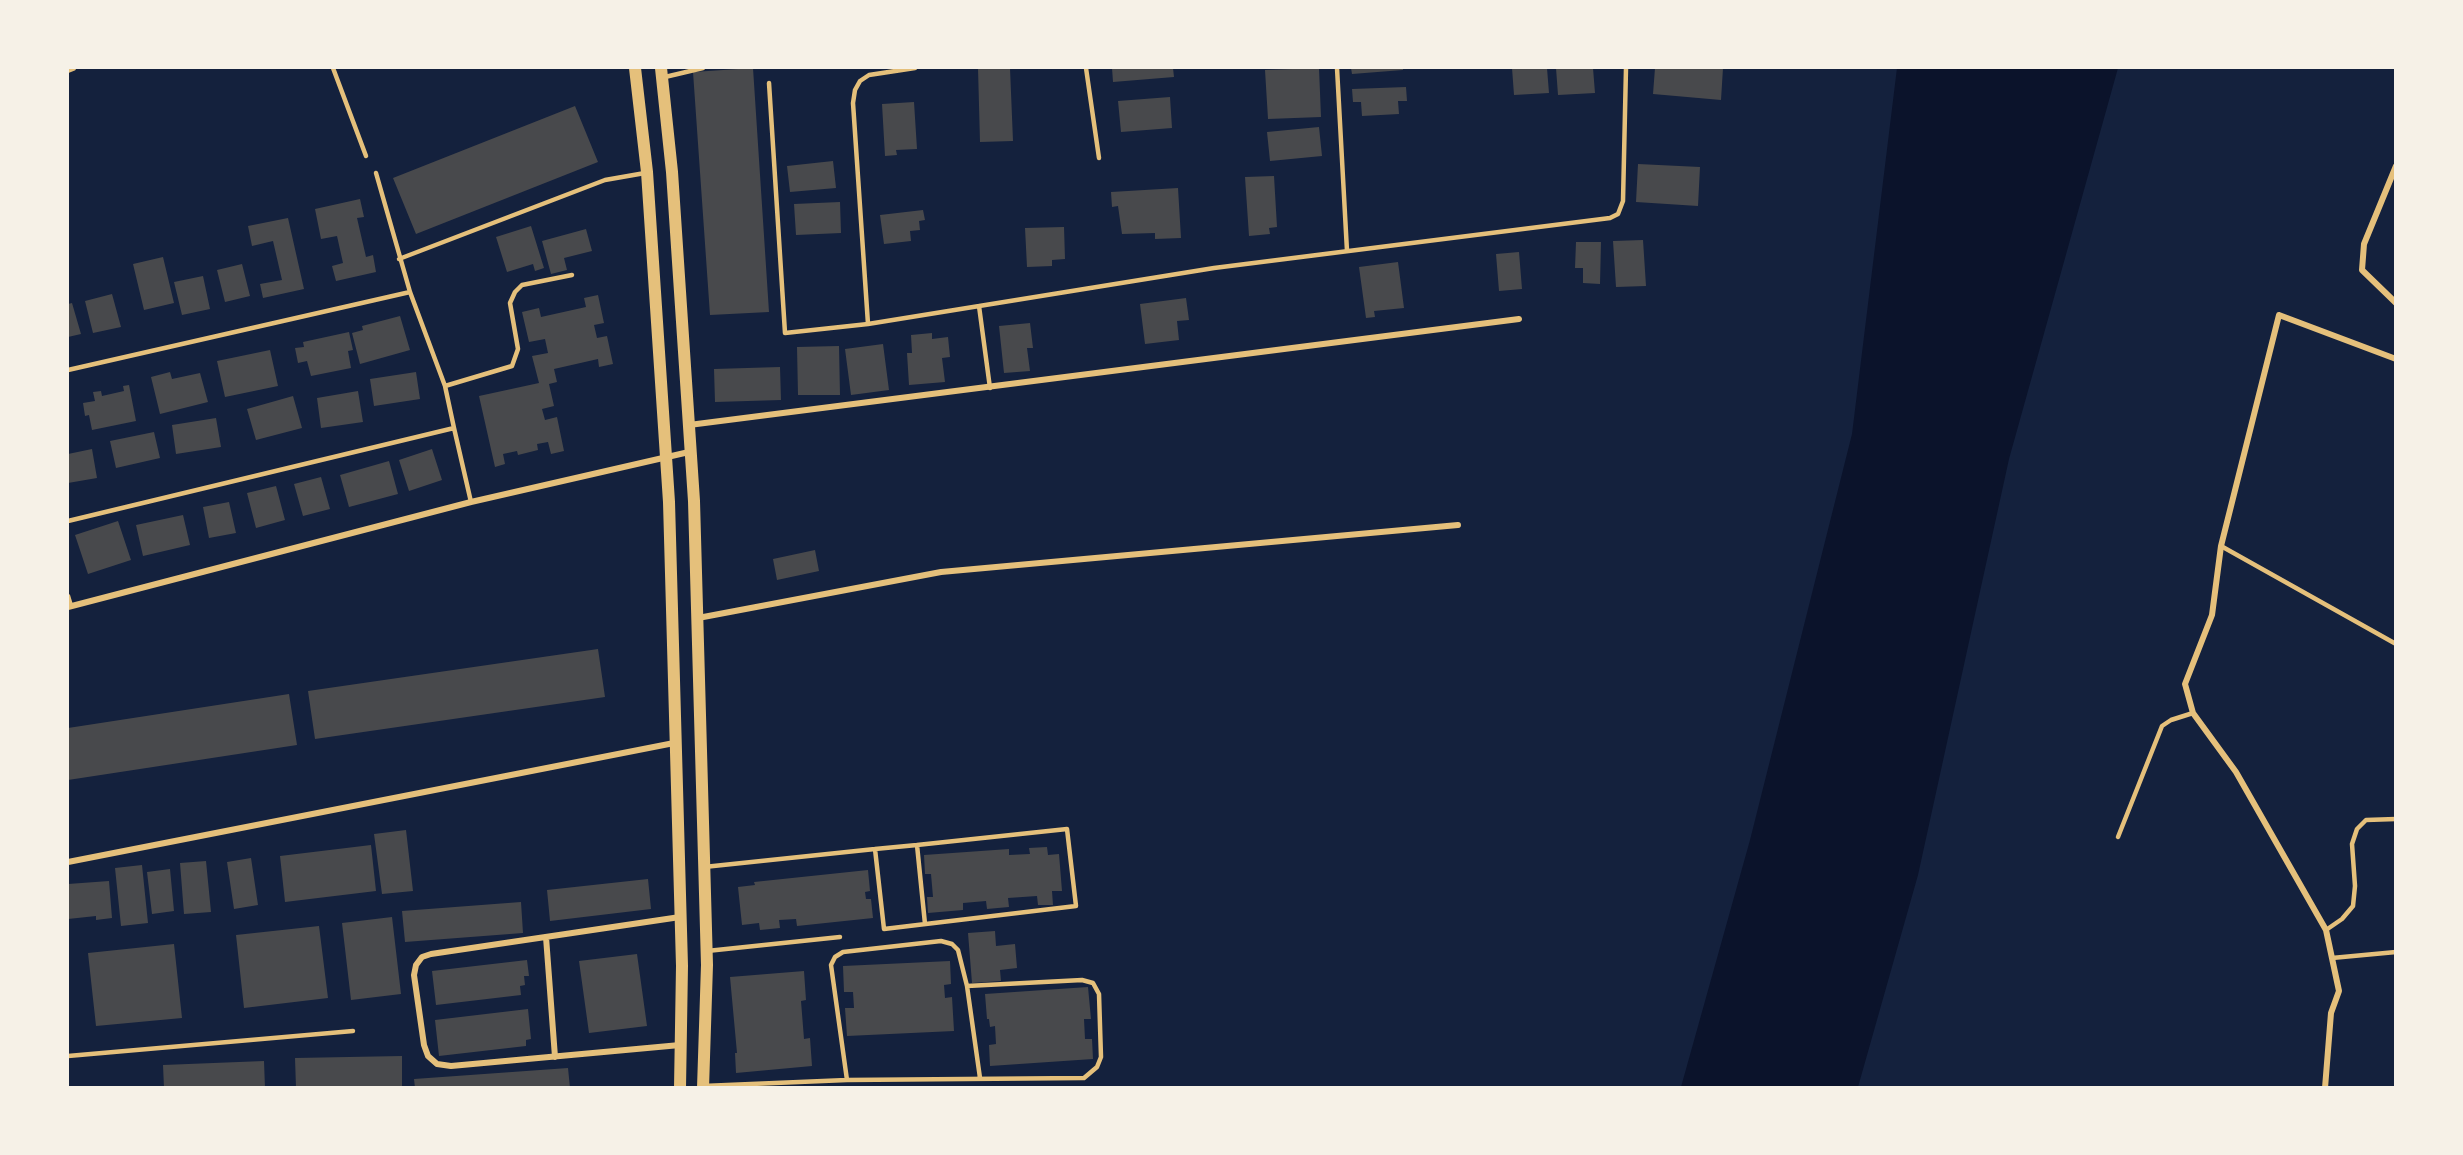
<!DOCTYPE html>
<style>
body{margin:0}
#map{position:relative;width:2463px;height:1155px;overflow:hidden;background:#14213d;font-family:Lato,sans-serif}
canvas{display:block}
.frame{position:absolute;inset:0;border:69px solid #f6f1e7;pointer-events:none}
</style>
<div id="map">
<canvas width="2463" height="1155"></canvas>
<div class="frame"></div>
</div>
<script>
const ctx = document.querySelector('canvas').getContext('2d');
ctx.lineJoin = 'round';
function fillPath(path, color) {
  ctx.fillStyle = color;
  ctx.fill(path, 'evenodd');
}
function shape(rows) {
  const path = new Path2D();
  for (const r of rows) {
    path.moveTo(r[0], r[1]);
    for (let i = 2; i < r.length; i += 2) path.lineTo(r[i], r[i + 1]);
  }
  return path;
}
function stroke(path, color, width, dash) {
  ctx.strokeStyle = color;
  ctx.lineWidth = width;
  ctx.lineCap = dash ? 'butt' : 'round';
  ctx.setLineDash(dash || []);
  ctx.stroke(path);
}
fillPath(shape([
 [1897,68,2118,68,2009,459,1918,875,1858,1087,1681,1087,1750,840,1852,434]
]), '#0b132b');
fillPath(shape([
 [753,68,769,312,710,315,693,72],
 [978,68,1010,68,1013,141,980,142],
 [1112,68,1173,68,1174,77,1113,82],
 [1319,68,1321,117,1268,119,1265,70],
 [1351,68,1403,68,1403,70,1352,74],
 [1512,68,1547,68,1549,93,1514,95],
 [1556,68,1593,68,1595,93,1558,95],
 [1655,68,1723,68,1721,100,1653,94],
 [1406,87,1407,101,1398,101,1399,114,1362,116,1361,102,1353,102,1352,89],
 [1170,97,1172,128,1121,132,1118,101],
 [914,102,917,149,896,150,897,155,885,156,882,104],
 [575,106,598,162,416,234,393,178],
 [1319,127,1322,156,1270,161,1267,132],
 [833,161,836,188,790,192,787,166],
 [1638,164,1700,167,1698,206,1636,202],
 [1274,176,1277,227,1269,228,1270,234,1249,236,1245,177],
 [1178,188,1181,238,1155,239,1155,233,1122,234,1118,206,1112,207,1111,192],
 [360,199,364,217,357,218,366,257,373,255,376,272,336,281,332,266,343,263,337,236,321,239,315,209],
 [840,202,841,233,796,235,794,204],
 [923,210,925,220,919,221,920,230,910,231,911,241,884,244,880,215],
 [288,218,304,289,263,298,260,284,282,280,273,241,252,246,248,226],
 [531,226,544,268,535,271,533,264,507,272,496,237],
 [1064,227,1065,259,1052,260,1052,266,1027,267,1025,228],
 [586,229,592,251,564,258,567,270,551,274,542,241],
 [1643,240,1646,286,1616,287,1613,241],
 [1576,242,1601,242,1600,284,1583,283,1583,268,1575,268],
 [1519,252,1522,289,1499,291,1496,254],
 [163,257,174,303,144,310,133,264],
 [1398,262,1404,308,1374,311,1375,317,1366,318,1359,267],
 [242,264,250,296,225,302,217,270],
 [203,276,210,309,182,315,174,282],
 [112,294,121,327,93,333,85,301],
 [598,295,604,323,594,325,597,338,607,336,613,364,599,367,598,359,554,369,557,382,549,384,554,406,542,409,545,420,557,417,564,451,551,454,548,442,537,444,538,450,518,455,517,451,503,454,505,464,495,467,479,396,539,383,532,356,548,353,545,339,529,342,522,312,539,308,541,317,586,307,584,298],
 [1186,298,1189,320,1177,321,1179,340,1145,344,1140,304],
 [72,303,81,334,68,337,68,304],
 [400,316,410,350,360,364,352,333,363,330,362,326],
 [1030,323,1033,348,1027,348,1030,371,1004,373,999,326],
 [349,332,353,350,348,351,351,368,311,376,307,361,298,363,295,348,304,347,303,342],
 [932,333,932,339,948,337,950,357,942,358,945,382,909,385,907,353,912,353,911,335],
 [883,344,889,390,851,395,845,349],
 [839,346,840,395,798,395,797,347],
 [270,350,278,386,225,397,217,361],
 [780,367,781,400,715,402,714,369],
 [170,372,172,379,200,373,208,402,160,414,151,377],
 [416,372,420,399,374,406,370,379],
 [129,385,136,421,92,430,89,415,85,416,83,403,95,401,93,392,101,391,102,396,124,391,123,386],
 [358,391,363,422,321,428,317,398],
 [293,396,302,428,256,440,247,409],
 [216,418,221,447,176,454,172,425],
 [154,432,160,458,116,468,110,441],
 [92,449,97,478,68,483,68,454],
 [432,449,442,480,409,491,399,460],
 [389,461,398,494,349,507,340,475],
 [321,477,330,509,303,516,294,484],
 [276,486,285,520,256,528,247,493],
 [229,502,236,533,209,538,203,507],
 [183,515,190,545,143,556,136,525],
 [118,521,131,560,88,574,75,535],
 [815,550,819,571,777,580,773,559],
 [598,649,605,697,315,739,308,691],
 [289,694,297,745,68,780,68,728],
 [406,830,413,891,382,894,374,834],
 [371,845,376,891,285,902,280,856],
 [1047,847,1048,855,1059,854,1062,891,1052,891,1053,905,1038,905,1037,896,1008,898,1009,907,987,909,986,901,963,903,963,910,928,913,927,897,933,897,931,874,925,874,924,855,1009,849,1009,855,1030,854,1029,848],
 [251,858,258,905,234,909,227,862],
 [206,861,211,912,184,914,180,863],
 [142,865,148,923,121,926,115,868],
 [170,869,174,911,152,914,147,872],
 [868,870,870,891,865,892,866,899,871,899,873,918,797,926,796,919,779,920,780,928,760,930,759,923,742,925,738,887,755,885,754,882],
 [648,879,651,909,550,921,547,890],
 [109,881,112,918,96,920,96,916,68,919,68,884],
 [521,902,523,933,405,942,402,911],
 [392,917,401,994,351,1000,342,923],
 [319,926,328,998,244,1008,236,935],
 [995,931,996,946,1015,944,1017,968,1000,970,1001,981,972,983,968,933],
 [174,944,182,1018,96,1026,88,953],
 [637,954,647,1026,589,1033,579,961],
 [527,960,529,976,524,976,525,985,520,986,521,995,436,1005,432,971],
 [950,961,951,984,944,985,945,998,952,997,954,1031,847,1036,845,1008,854,1008,853,992,844,992,843,966],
 [804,971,806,1000,801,1001,804,1039,810,1038,812,1066,736,1073,735,1053,737,1053,730,977],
 [1088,987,1091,1019,1084,1019,1085,1039,1092,1039,1093,1059,990,1066,989,1045,996,1044,995,1026,990,1027,989,1019,987,1019,985,994],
 [528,1009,531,1039,526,1040,526,1046,439,1056,435,1020],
 [402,1056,402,1088,296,1088,295,1058],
 [264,1061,265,1088,164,1088,163,1065],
 [568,1068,570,1088,415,1088,414,1079]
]), '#48494c');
stroke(shape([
 [333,68,366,156],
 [1086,68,1099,158],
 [1337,68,1347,251],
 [665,77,703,68],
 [769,83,785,333,868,324,1214,268,1610,218,1618,214,1623,201,1626,68],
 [399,259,605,180,645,173],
 [979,306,990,388],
 [868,324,853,103,855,90,860,81,869,75,915,68],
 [68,370,410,292],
 [445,386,512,366,518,349,510,303,515,292,522,285,572,275],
 [454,428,471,502],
 [68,521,454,428,445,386,410,292,376,173],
 [2221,546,2396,644],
 [68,596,71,606],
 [2118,837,2162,726,2171,720,2193,713],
 [917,845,925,924],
 [704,867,875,849,917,845,1067,829,1076,906,884,929,875,849],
 [2326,930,2342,919,2353,906,2355,886,2352,844,2357,829,2366,820,2396,819],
 [707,951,840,937],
 [2332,958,2396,952],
 [967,986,980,1078],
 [68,1056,353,1031],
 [703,1086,847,1080,1084,1078,1097,1067,1101,1057,1099,994,1093,983,1082,980,967,986,958,950,952,944,941,941,843,952,835,957,831,965,847,1080]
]), '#e5c07b', 4.5);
stroke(shape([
 [68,70,73,68],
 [2396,166,2364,244,2362,270,2396,303],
 [689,425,1519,319],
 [68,607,471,502,689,452],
 [698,618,941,572,1458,525],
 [68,862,674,743],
 [680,917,431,954,422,957,416,965,414,975,424,1045,428,1056,437,1064,451,1066,680,1045],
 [546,937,555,1057],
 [2325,1088,2331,1013,2339,991,2326,930,2236,772,2193,713,2185,684,2212,615,2221,546,2279,315,2396,359]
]), '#e5c07b', 6);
stroke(shape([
 [635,68,647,172,669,502,682,966,680,1088],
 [661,68,672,172,694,501,707,965,703,1088]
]), '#e5c07b', 12);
</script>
